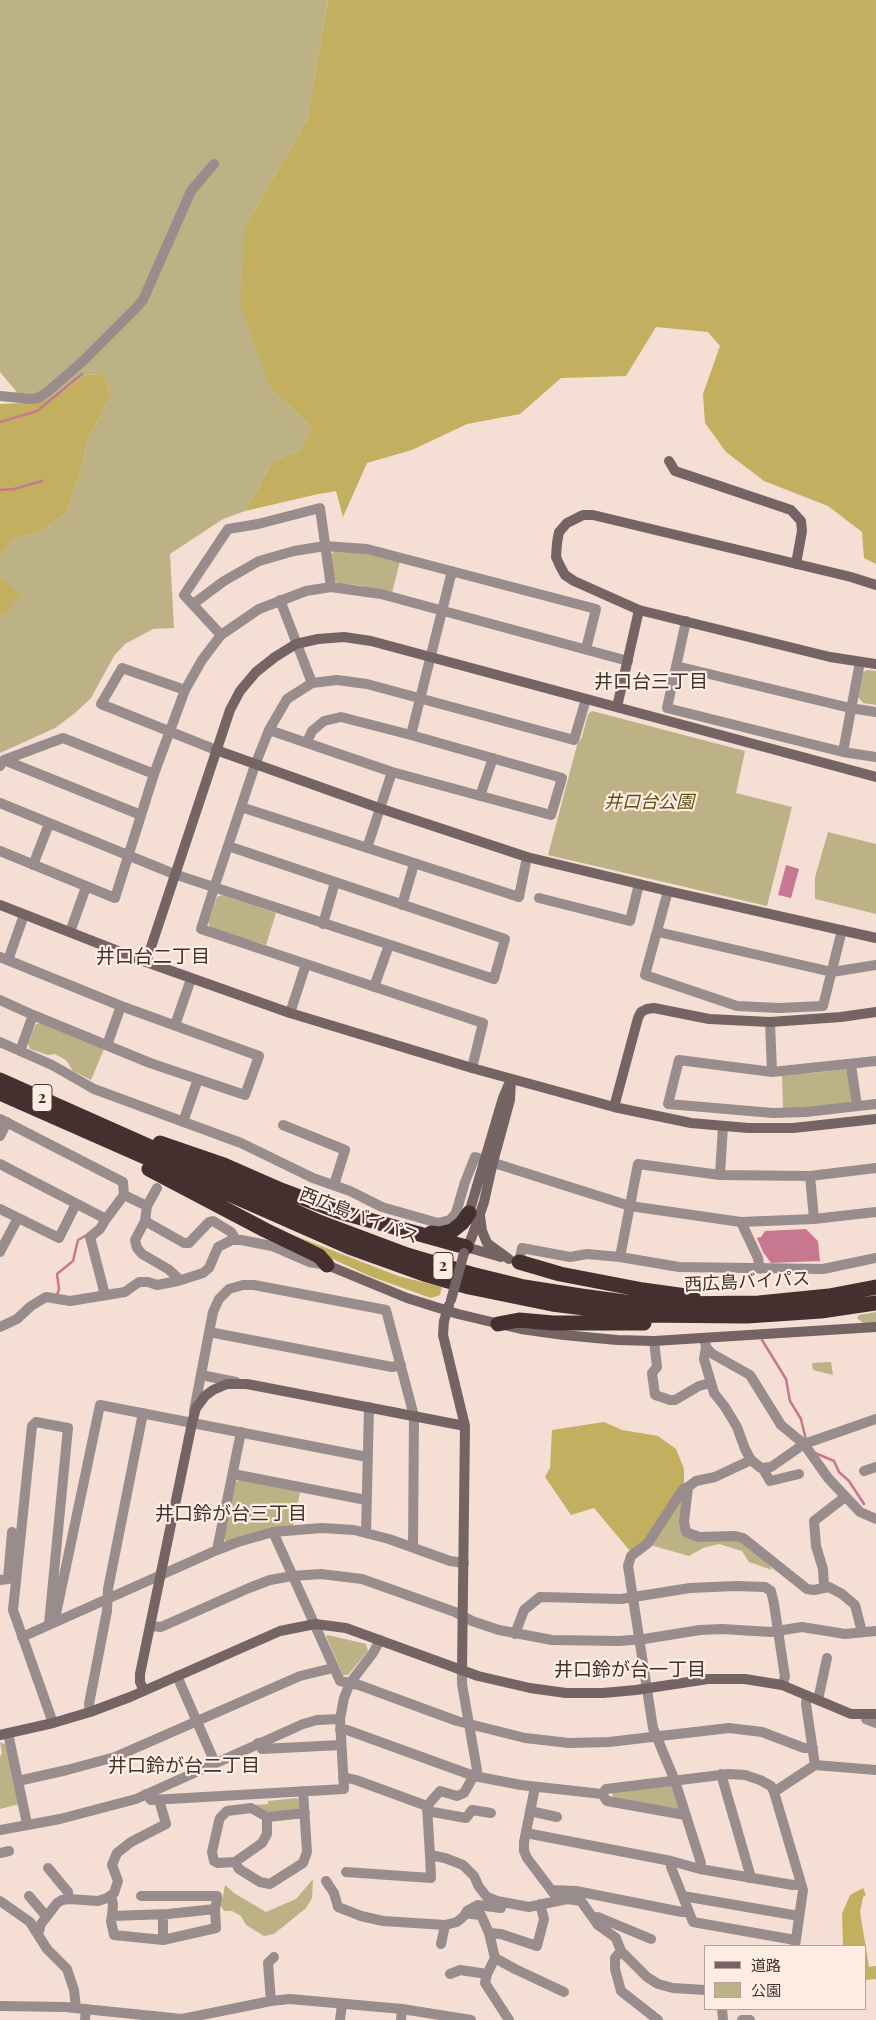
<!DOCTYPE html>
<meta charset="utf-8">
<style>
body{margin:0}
#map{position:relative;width:876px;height:2020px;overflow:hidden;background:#f5ded3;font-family:"Playfair Display","Noto Sans JP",serif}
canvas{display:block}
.legend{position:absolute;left:704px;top:1945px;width:162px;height:65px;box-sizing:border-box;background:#ffece3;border:1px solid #b1a29b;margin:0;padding:6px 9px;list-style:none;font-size:15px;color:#3d3430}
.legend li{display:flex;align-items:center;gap:10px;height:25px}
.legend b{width:25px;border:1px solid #b1a29b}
</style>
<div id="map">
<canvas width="876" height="2020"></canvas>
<ul class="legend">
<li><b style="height:6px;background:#746463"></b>道路</li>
<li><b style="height:14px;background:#bdb285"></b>公園</li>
</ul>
</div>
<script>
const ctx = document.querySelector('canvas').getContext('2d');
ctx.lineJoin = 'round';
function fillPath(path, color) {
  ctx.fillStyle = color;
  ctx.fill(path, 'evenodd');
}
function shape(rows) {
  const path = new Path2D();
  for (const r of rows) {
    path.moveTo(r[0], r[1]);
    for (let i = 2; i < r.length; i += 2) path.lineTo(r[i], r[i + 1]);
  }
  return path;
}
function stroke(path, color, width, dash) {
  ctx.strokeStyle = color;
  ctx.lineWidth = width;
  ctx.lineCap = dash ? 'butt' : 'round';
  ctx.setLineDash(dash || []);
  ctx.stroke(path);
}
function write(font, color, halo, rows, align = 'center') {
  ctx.font = font + ' "Playfair Display","Noto Sans JP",serif';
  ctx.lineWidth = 4.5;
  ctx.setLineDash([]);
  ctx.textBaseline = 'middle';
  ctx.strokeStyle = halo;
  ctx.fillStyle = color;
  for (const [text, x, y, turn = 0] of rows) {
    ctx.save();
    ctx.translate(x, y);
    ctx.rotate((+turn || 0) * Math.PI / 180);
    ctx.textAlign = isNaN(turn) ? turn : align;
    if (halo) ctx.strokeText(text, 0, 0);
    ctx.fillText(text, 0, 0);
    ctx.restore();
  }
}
fillPath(shape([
 [0,0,328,0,307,120,245,227,271,389,312,428,300,450,273,461,245,511,223,519,170,554,174,628,153,629,125,644,114,656,91,698,75,713,55,728,0,753,0,616,6,613,3,580,0,574,0,557,14,538,42,531,67,513,81,470,87,441,111,395,104,374,85,375,54,398,26,403,0,372],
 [334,551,369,553,400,561,392,593,358,585,339,584,334,580,331,555],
 [867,670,876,671,876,705,863,703,858,697,863,672],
 [592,711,745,751,736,793,792,807,767,906,548,855,577,745,582,737,588,714],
 [828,832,876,844,876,914,815,899,815,877],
 [222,895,276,913,266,945,210,928,208,922,217,897],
 [40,1023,104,1049,91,1080,73,1071,66,1060,55,1054,48,1055,30,1049,28,1043,36,1024],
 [846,1069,850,1073,852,1099,849,1104,783,1109,782,1075,813,1073],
 [876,1312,876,1322,865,1324,857,1318,859,1315],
 [831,1362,833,1375,813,1370,812,1363],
 [239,1480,300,1492,293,1526,227,1542,223,1539,235,1483],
 [685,1489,682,1530,735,1538,767,1560,772,1570,749,1562,742,1551,719,1544,703,1548,689,1556,650,1545],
 [328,1635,366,1644,368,1651,348,1675,343,1675,326,1636],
 [0,1742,6,1745,19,1804,0,1809,0,1756,2,1754],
 [672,1785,681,1809,612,1799,613,1792],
 [297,1798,301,1805,297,1810,268,1812,253,1805,268,1804,268,1801],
 [313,1879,312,1898,306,1908,274,1934,264,1936,246,1925,241,1916,232,1911,224,1911,221,1906,225,1885,234,1893,266,1912,296,1899]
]), '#bdb285');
fillPath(shape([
 [328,0,876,0,876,564,864,558,862,532,828,506,764,481,726,452,705,423,703,394,720,346,708,332,656,327,626,376,561,378,520,414,467,424,412,450,367,463,343,517,336,491,314,495,245,511,273,461,300,450,312,428,271,389,240,305,245,227,307,120],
 [104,374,111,395,87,441,81,470,67,513,42,531,14,538,0,557,0,404,26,403,54,398,85,375],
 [0,574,3,580,20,593,6,613,0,616],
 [288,1233,398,1276,442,1287,440,1295,431,1298,372,1277,326,1256],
 [604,1422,622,1430,658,1436,676,1449,684,1469,684,1483,647,1540,630,1551,594,1508,571,1515,545,1477,550,1468,552,1430],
 [863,1888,866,1895,863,1897,860,1912,869,1967,876,1966,876,1979,865,1980,865,1946,843,1946,842,1914,850,1895]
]), '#c2af60');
fillPath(shape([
 [786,865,799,869,791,898,778,895],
 [806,1229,818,1241,820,1261,771,1263,763,1252,757,1238,761,1237,765,1231]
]), '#c77890');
stroke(shape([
 [0,422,37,411,82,374],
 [0,490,14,489,42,481],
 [57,1295,59,1289,57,1274,73,1261,78,1240,87,1235],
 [762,1340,786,1379,790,1401,801,1419,806,1440],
 [815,1453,834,1461,839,1472,849,1481,864,1504]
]), '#c77890', 2.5);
stroke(shape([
 [0,396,31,399,38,398,46,393,82,362,136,308,143,300,191,191,214,164],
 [280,600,312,683],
 [193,604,224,581,259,561,294,551,325,546,367,549,596,609,586,649],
 [686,621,667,708,843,752,876,757],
 [221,635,184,595,228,529,258,524,320,508,331,587],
 [676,666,850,708,876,712],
 [185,690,122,668,101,704,216,750],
 [269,730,392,772,551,815,562,778,411,735,341,717,324,721,312,731,307,742],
 [411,735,452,571],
 [843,752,860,662],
 [4,760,141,815],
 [0,766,4,760,63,738,154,774],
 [480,796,493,758],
 [0,803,174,874,494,979,505,939,228,846],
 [241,807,519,897,527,857],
 [367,848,392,772],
 [0,851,115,898,154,774,185,690,202,660,221,635,259,609,306,591,331,587,381,594,628,661],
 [33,865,49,824],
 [668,891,645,975,737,1006,779,1008,823,1006,842,930],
 [539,898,630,921,639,884],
 [402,905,414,864],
 [323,924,335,882],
 [70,932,86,887],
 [658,932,832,972,876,965],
 [0,957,121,1006,259,1056,245,1095,150,1063,33,1015,0,1000],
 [8,960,24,915],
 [374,987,389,945],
 [290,1013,306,964],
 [770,1022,772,1072],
 [175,1025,191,979],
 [0,1042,52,1065,94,1089,241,1143,313,1178,350,1191,382,1207,438,1223,450,1220,456,1213,465,1182,475,1157,630,1206,741,1222,814,1219,876,1212],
 [107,1045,121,1006],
 [20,1051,33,1015],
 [876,1061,772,1072,679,1060,668,1104,773,1113,806,1112,876,1104],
 [851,1065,857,1106],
 [472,1068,483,1023,201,929,214,888,255,765,269,730,287,699,312,683,337,680,367,684,574,740,586,699],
 [0,1119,123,1182,124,1195],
 [183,1122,198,1079],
 [283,1125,345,1150,334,1185],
 [0,1136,7,1122],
 [0,1164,106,1219],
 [720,1175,723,1126],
 [810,1176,814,1219],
 [147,1206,157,1188],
 [0,1209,59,1238,76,1204],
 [145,1221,184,1243,189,1243,209,1222,213,1221,231,1232,236,1240],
 [741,1222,758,1258,760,1269],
 [0,1252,18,1218],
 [620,1257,638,1164,720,1175,810,1176,876,1168],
 [519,1262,522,1248,570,1257,587,1254,620,1257,679,1267,823,1269,876,1258],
 [105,1295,90,1237,100,1229,106,1219,124,1195,147,1206,145,1221,135,1240,137,1248,142,1254,168,1269,177,1277,178,1281],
 [0,1327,17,1319,31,1306,46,1297,70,1301,125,1292,139,1282,148,1282,157,1285,178,1281,203,1273,209,1268,218,1247,232,1240,241,1240,272,1246,309,1262,327,1265],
 [209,1332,392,1367,401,1365],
 [654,1341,657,1367,652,1373,655,1395,670,1400,675,1400,699,1386,710,1383],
 [705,1342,706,1347,711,1353,750,1375,781,1425,804,1444,828,1478,860,1512,876,1519],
 [706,1347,704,1359,714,1393,725,1407,737,1427,745,1449,751,1460,761,1468,771,1467,804,1444,876,1419],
 [201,1375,236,1382],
 [194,1411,213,1312,219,1299,229,1289,243,1285,254,1285,386,1310,414,1416,413,1547],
 [751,1460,715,1477,696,1481,688,1487,684,1522,686,1532,699,1537,735,1536,743,1538,807,1589,814,1590,829,1587,842,1594,855,1605,862,1632],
 [763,1469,770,1481,799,1474],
 [864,1471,876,1467],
 [233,1474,366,1500],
 [688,1487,683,1489,648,1543,631,1556,628,1566,653,1728,675,1781,701,1863,700,1869],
 [273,1532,340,1681,359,1685,457,1721,525,1738,569,1743,609,1742,729,1728,762,1732,804,1748,813,1748],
 [366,1533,369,1407],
 [217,1550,241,1432],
 [0,1580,8,1579,12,1532],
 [824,1587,823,1569,816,1546,814,1521,845,1497],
 [59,1620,56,1614,100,1405,367,1457],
 [49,1624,68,1428,36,1422,32,1426,13,1610,53,1723],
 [150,1626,161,1627,249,1588,270,1580,292,1576,321,1574,362,1579,455,1612,472,1621,499,1630,552,1640,619,1641,644,1639,700,1630,722,1629,771,1632,802,1627,845,1634,876,1631],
 [515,1634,524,1610,540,1597,621,1599,690,1588,736,1586,765,1587,771,1591,774,1604,785,1677,782,1685],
 [22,1637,217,1550,238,1542,273,1532,322,1528,354,1530,389,1539,450,1561,464,1563],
 [177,1676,215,1763],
 [807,1696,806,1704,815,1765],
 [818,1700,827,1658],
 [90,1712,89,1704,107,1611,108,1589,143,1413],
 [866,1715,866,1719,876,1723],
 [340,1730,347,1730,474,1776,521,1785,602,1794,606,1789,729,1774,745,1775,760,1780,771,1786,774,1792],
 [8,1733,27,1824],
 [258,1743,262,1749,341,1745],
 [721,1774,750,1874,749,1878],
 [343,1777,356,1780,427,1806,440,1791,457,1796,464,1793,477,1770,462,1684,462,1670],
 [18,1781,67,1770,115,1757,300,1676,333,1668],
 [535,1787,524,1842,524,1851,527,1858,555,1895],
 [146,1794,151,1800,344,1789,340,1719,344,1698,350,1683,373,1653,380,1640],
 [602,1794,607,1801,685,1815],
 [427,1806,430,1855,445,1858,463,1865,474,1876,479,1887,487,1897,497,1901,529,1907,567,1899,581,1901,598,1925,616,1938,621,1951,615,1958,615,1969,621,1991,658,2020],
 [427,1811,466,1818,472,1810,491,1813],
 [530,1811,557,1817],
 [267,1817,267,1834,262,1843,235,1862,218,1863,214,1861,212,1852,219,1821,220,1818,227,1811,251,1808,267,1817,305,1813],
 [0,1830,60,1819,136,1799,303,1724,317,1720,340,1719],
 [526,1833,671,1861,700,1869,793,1885,801,1884],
 [0,1853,9,1851],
 [671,1861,671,1867,693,1922,795,1940],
 [235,1862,239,1869,260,1882,270,1884,303,1863,307,1852,303,1791],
 [48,1868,68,1892,69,1899],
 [346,1872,431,1878,430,1855],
 [326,1881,334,1893,338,1907,361,1916,383,1921,445,1925,457,1922,464,1916,467,1911,478,1905,501,1908],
 [551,1890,576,1891,682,1912,688,1912],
 [29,1896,46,1916],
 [111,1896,113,1904,112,1916,168,1914,215,1909,217,1900,217,1896,141,1896],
 [683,1896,799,1916],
 [0,1901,30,1922,47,1949,67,1969,74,1990,76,2008],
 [467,1911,471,1914,481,1915,489,1933,495,1958,487,1974,485,1983,509,2020],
 [112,1916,111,1921,114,1935,163,1940,216,1928,215,1909],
 [593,1918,598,1917,651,1939],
 [489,1933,501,1934,537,1946,544,1919,540,1904],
 [38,1935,41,1924,57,1903,62,1900,69,1899,98,1901,107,1898,114,1893,118,1881,112,1865,117,1853,131,1842,166,1824,159,1800],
 [163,1940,163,1914],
 [441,1944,445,1925],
 [795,1946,803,1890,774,1792,815,1765,876,1770],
 [621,1951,647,1977,658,1984,673,1988,705,1990],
 [495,1958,515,1969,564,1992],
 [450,1974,460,1970,487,1974],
 [271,2001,268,1963,274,1957],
 [0,2006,65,2007,182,2019,271,2001,290,1999,402,2009,471,2020],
 [722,2009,723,2020],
 [85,2020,86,2009],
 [340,2020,342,2004],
 [401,2020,402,2009],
 [742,2020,750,2020]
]), '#988d8c', 10);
stroke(shape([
 [669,461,675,471,791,510,801,521,802,531,796,564],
 [876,585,851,577,593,515,583,515,567,523,559,532,557,543,556,557,560,566,565,575,574,581,639,610,830,657,876,664],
 [617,707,639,610],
 [216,750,379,808,527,857,668,891,876,938],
 [0,905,146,962,290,1013,472,1068,614,1107,691,1123,748,1128,793,1128,876,1119],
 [146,962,230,710,240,691,256,672,275,657,296,644,318,639,344,637,371,641,876,777],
 [614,1107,638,1018,641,1012,647,1009,654,1008,709,1019,770,1022,841,1017,876,1012],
 [480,1216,482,1231,487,1243,509,1259],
 [470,1219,469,1213,503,1098,509,1084],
 [466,1247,501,1257],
 [464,1253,471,1239,484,1202,493,1162,510,1100,511,1079],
 [327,1265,407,1298,458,1314,521,1329,564,1335,617,1340,654,1341,876,1327],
 [449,1305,444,1321,443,1335,465,1426,462,1670],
 [144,1691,140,1682,140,1674,192,1423,196,1408,205,1396,213,1390,227,1384,247,1384,465,1426],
 [0,1735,53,1723,90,1712,130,1697,280,1631,315,1624,346,1628,478,1676,530,1688,566,1693,603,1693,636,1690,708,1679,745,1679,782,1685,851,1714,876,1714]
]), '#746463', 10);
stroke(shape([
 [0,1080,319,1222,407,1255,471,1274,524,1287,581,1296,625,1302,671,1304,759,1303,829,1296,876,1287],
 [0,1093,349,1247,424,1274,469,1287,552,1304,641,1315,747,1316,821,1311,876,1303],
 [160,1143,224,1165,281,1190,340,1212,466,1247],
 [149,1169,265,1230,319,1256,327,1265],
 [431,1233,439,1234,452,1231,462,1223,469,1213],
 [519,1262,560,1274,643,1290,693,1297],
 [498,1324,519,1320,553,1323,644,1323]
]), '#44302e', 15);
stroke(shape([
 [451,1300,464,1253]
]), '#746463', 10);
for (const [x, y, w] of [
 [42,1098,20],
 [443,1266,20]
]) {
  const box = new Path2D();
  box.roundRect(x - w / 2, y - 13.5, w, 27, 4);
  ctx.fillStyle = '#ffece3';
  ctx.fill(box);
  stroke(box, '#3d3430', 1);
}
write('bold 16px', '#3d3430', null, [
 ["2",42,1098],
 ["2",443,1266]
]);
write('italic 18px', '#5d5013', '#ffece3', [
 ["井口台公園",649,802]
]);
write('18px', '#3d3430', '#ffece3', [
 ["西広島バイパス",359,1216,21],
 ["西広島バイパス",747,1282,-3]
]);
write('19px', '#3d3430', '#ffece3', [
 ["井口台三丁目",651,682],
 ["井口台二丁目",153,957],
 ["井口鈴が台三丁目",231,1514],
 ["井口鈴が台一丁目",630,1670],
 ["井口鈴が台二丁目",184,1766]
]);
</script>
